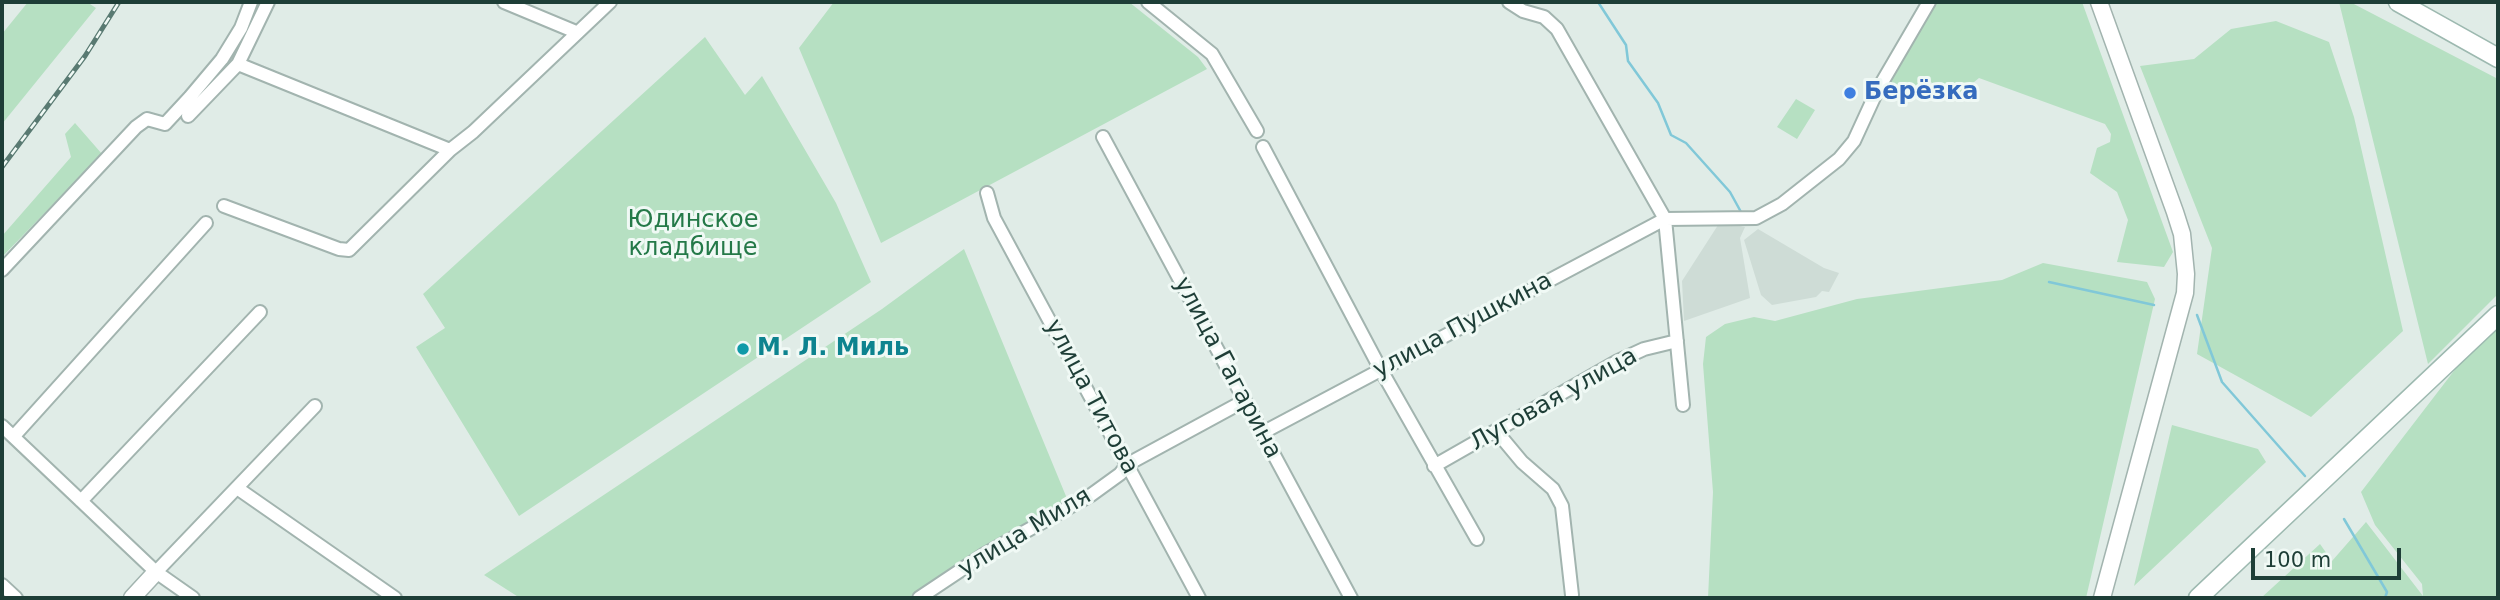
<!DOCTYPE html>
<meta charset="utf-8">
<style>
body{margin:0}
#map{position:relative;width:2500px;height:600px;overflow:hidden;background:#e0ece7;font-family:"DejaVu Sans",sans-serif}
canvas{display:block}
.frame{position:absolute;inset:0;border:4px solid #1e3e37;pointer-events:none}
.scale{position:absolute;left:2251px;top:548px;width:150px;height:32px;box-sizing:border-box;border:4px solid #1e3e37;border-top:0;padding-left:9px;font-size:21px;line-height:24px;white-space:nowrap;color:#1e3e37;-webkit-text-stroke:5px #f0f9f5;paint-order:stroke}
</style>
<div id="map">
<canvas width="2500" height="600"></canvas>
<div class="frame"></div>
<div class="scale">100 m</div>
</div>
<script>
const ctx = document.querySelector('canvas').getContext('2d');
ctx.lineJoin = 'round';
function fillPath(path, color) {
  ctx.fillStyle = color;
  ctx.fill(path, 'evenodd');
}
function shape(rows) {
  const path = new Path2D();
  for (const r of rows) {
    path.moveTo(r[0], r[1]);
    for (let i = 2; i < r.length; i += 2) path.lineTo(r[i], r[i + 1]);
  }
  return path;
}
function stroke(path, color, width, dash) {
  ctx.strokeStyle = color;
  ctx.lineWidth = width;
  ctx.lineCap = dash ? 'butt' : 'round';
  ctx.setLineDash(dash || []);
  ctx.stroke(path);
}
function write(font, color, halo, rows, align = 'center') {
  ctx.font = font + ' "DejaVu Sans",sans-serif';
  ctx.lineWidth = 6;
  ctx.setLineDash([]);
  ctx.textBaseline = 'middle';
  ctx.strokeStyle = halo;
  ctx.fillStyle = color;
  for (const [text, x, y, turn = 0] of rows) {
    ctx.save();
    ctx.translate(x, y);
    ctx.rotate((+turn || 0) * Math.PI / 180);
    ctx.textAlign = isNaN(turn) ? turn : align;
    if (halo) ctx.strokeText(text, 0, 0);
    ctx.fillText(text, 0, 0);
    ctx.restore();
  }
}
fillPath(shape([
 [1720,222,1745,227,1740,238,1750,298,1684,321,1682,281],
 [1758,229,1824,268,1839,273,1829,292,1822,291,1816,297,1772,305,1761,295,1744,240]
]), '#cedcd6');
fillPath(shape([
 [28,2,87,2,96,8,2,124,2,34],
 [834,2,1129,2,1198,57,1207,69,881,243,799,48],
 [1935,2,2082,2,2173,252,2164,267,2117,262,2128,220,2117,192,2090,173,2097,148,2110,142,2111,134,2105,124,1979,78,1956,97,1924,78,1904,106,1896,90,1885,83],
 [2339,2,2350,2,2498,79,2498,294,2428,364],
 [2276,21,2329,42,2354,117,2403,331,2311,417,2197,354,2212,248,2140,66,2194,59,2231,29],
 [705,37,745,95,762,76,836,203,871,282,519,516,416,347,445,328,423,294],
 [1796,99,1815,110,1797,139,1777,127],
 [75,123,102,154,2,257,2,236,71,157,65,134],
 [964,249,1068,501,982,548,908,598,520,598,484,575,882,309],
 [2043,263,2147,282,2155,299,2086,598,1708,598,1713,492,1703,364,1706,337,1725,324,1754,317,1775,321,1857,299,2002,280],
 [2498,328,2498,598,2261,598,2320,544,2332,561,2366,522,2423,596,2422,584,2375,525,2361,492,2460,363],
 [2172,425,2258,449,2266,462,2134,586]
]), '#b6e0c2');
stroke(shape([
 [1598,2,1626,45,1628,61,1658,103,1671,135,1686,143,1730,192,1741,212],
 [2049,282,2154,305],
 [2197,315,2222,382,2305,476],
 [2344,519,2387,592,2385,598]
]), '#81c8d8', 2.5);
const minor = shape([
 [504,2,576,32],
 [1148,2,1212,54,1257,131],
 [1509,2,1523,11,1544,17,1557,29,1665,219,1683,405],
 [238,64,450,150],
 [188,116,238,64,268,2],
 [1103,137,1351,598],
 [1263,147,1381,370,1477,539],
 [987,193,994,218,1199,598],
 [224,206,339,249,349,250,450,150,473,132,610,2],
 [2,270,136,127,147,119,165,124,190,97,222,59,241,28,251,2],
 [2,426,156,572,193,598],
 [1497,432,1522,462,1553,489,1562,506,1572,595],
 [1262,433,1665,219,1756,218,1782,204,1839,159,1854,141,1877,91,1929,2],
 [14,436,206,223],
 [1434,466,1618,361,1644,349,1677,341],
 [237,488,395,598],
 [81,501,260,312],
 [156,572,315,406],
 [2,585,16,598],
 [919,598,985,554,1091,495,1120,474,1128,464,1244,401]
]);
const tertiary = shape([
 [2099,2,2175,212,2182,234,2186,274,2185,293,2102,598],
 [132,598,156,572]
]);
const secondary = shape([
 [2398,2,2498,58],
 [2198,598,2498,315]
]);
stroke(minor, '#a2b4af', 16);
stroke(tertiary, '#a2b4af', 19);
stroke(secondary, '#9db9b0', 21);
stroke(minor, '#fff', 12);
stroke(tertiary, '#fff', 16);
stroke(secondary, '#fff', 18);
const rail = shape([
 [2,167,85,56,119,2]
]);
stroke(rail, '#597a72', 5);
stroke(rail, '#f0f9f5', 2.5, [8]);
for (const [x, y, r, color] of [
 [1850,93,7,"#3f7fe0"],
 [743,349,7,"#0f9aa8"]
]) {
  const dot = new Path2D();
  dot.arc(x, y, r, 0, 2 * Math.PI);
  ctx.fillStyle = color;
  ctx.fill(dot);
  stroke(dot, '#f0f9f5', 2.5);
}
write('bold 24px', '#366cbe', '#f0f9f5', [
 ["Берёзка",1864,93]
], 'left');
write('24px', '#247948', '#f0f9f5', [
 ["Юдинское",693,221],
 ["кладбище",693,249]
]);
write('24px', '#1e3e37', '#f0f9f5', [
 ["улица Пушкина",1463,326,-28],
 ["улица Гагарина",1227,368,62],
 ["улица Титова",1091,397,62],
 ["Луговая улица",1554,400,-29],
 ["улица Миля",1025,533,-31]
]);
write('bold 24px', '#0d838f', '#f0f9f5', [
 ["М. Л. Миль",757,349]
], 'left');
</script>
